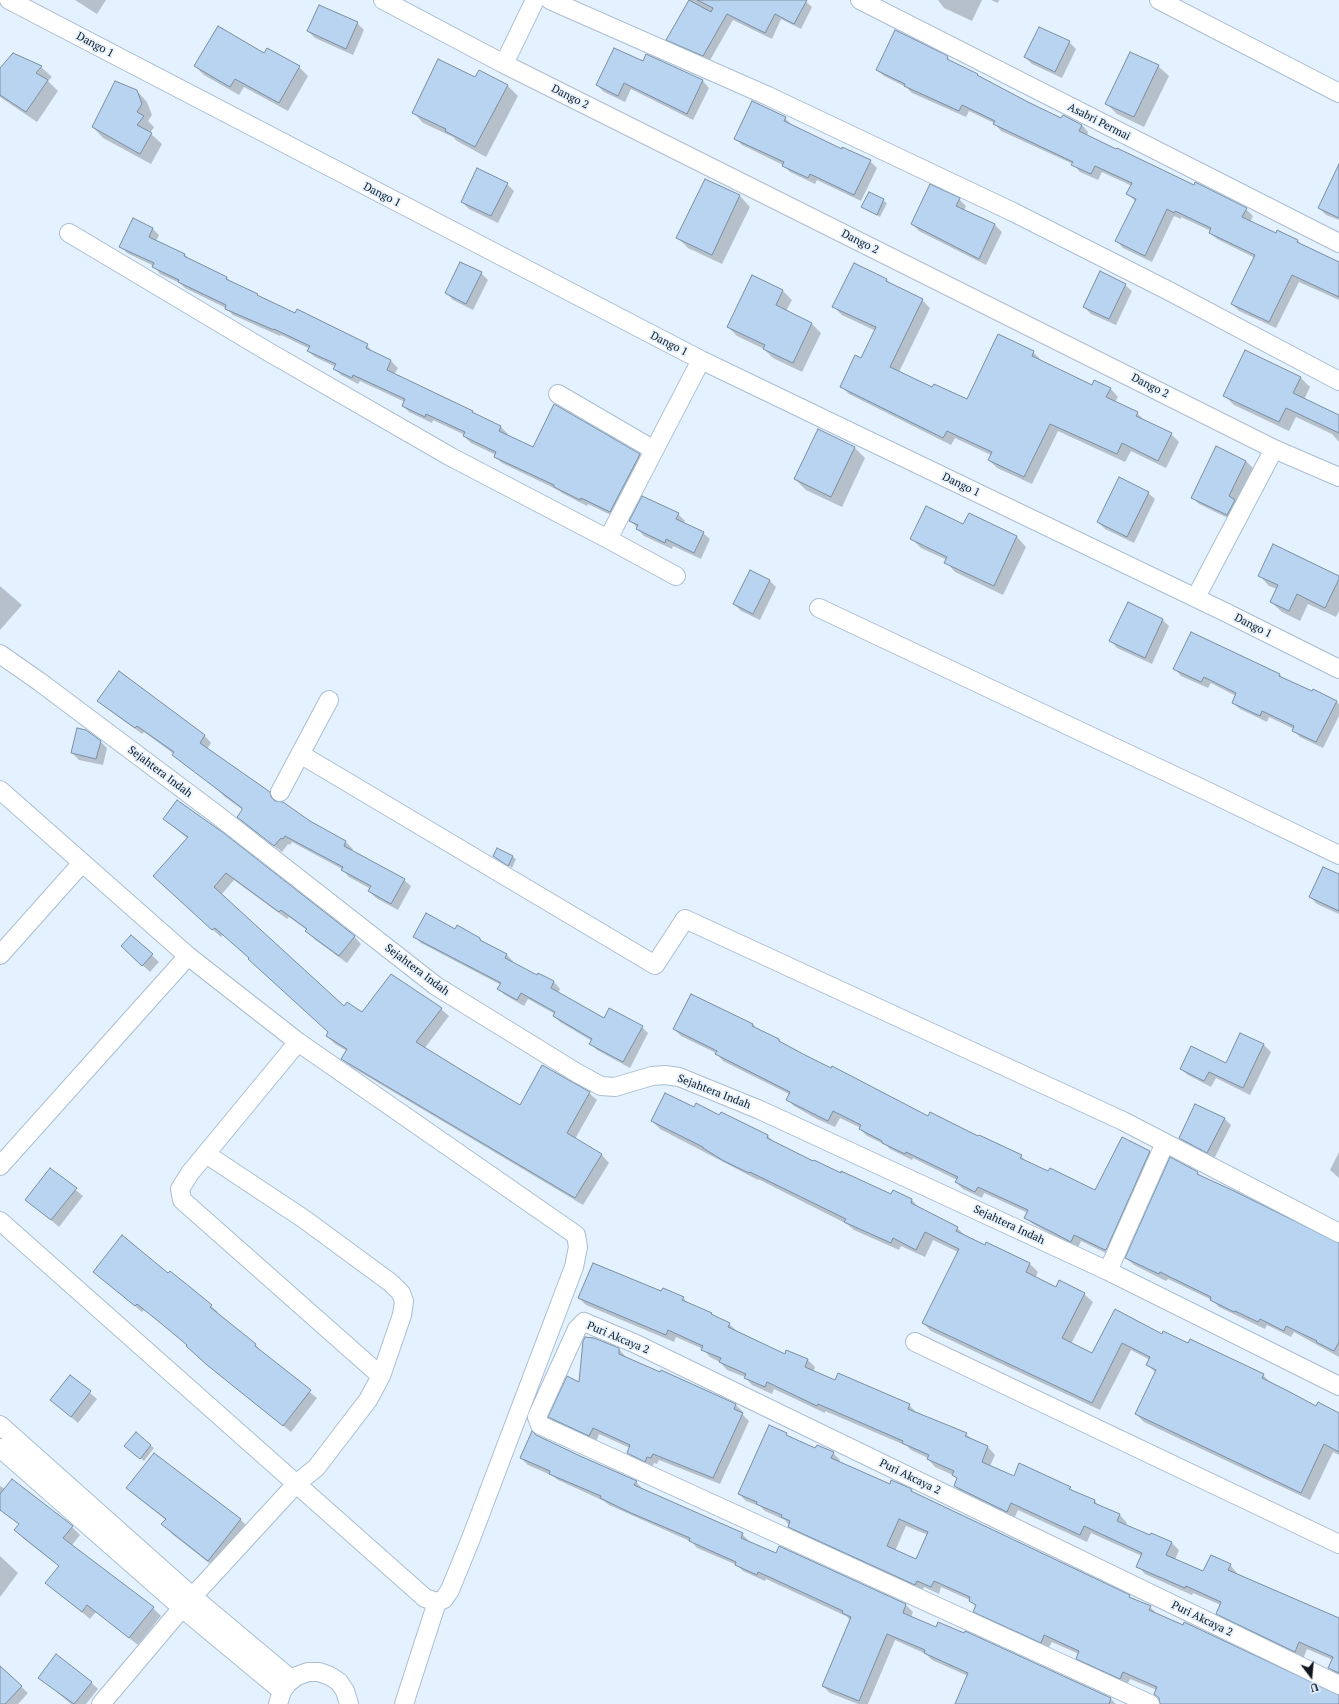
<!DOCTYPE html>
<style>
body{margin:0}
#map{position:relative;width:1339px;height:1704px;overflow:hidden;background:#e4f1fe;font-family:"PT Serif",serif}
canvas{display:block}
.north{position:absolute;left:1291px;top:1656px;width:40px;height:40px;-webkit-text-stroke:3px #e4f1fe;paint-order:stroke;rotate:164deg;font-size:11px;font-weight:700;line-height:16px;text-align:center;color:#10171f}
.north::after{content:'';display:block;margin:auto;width:14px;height:18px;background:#10171f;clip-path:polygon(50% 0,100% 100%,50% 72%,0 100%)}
</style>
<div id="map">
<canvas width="1339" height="1704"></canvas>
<div class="north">U</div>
</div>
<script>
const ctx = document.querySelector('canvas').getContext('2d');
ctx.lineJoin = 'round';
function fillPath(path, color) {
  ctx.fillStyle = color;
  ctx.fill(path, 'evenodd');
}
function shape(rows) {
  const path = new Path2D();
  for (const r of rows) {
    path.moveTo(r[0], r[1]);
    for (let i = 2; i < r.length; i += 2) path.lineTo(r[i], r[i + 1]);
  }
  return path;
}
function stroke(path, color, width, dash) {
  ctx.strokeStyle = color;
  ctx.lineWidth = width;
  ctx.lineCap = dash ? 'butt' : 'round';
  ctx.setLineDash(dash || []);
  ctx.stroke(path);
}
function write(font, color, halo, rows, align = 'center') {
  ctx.font = font + ' "PT Serif",serif';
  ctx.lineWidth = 3.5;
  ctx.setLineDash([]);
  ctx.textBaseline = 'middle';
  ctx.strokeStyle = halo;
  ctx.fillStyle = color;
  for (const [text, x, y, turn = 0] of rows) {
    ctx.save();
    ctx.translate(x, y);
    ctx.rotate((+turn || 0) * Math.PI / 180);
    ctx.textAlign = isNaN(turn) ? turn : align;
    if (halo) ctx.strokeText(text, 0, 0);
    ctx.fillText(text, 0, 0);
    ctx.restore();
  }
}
fillPath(shape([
 [75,0,106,0,97,14],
 [690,0,804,0,812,7,801,29,781,19,772,39,733,20,709,62,674,46,667,39],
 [938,0,982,0,972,21,944,8],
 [991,0,999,0,998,3],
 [357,23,364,30,353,55,315,38,308,31],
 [1069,42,1076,49,1062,78,1032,64,1025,57],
 [13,54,41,67,52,77,48,81,58,91,37,122,0,97,0,70],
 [646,55,703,81,709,88,693,120,631,89,625,102,604,92,597,85,643,62],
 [947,57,953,63,977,74,982,79,1028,103,1062,119,1082,125,1088,132,1087,136,1194,187,1246,209,1253,216,1250,222,1276,234,1277,231,1298,241,1303,246,1339,263,1339,300,1299,282,1276,328,1239,311,1232,304,1255,258,1217,239,1210,233,1211,231,1181,217,1181,219,1174,216,1152,262,1123,248,1117,241,1136,202,1128,194,1132,186,1102,172,1098,180,1080,172,1073,164,1001,131,994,123,969,111,966,117,912,93,906,87,884,76,877,70],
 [195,66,299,67,308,76,288,111,244,87,239,95,204,75],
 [1158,66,1169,76,1144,127,1117,114,1106,103],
 [479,71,508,86,518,96,486,157,457,141,453,137,423,123,413,112,475,78],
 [137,91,147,102,152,115,148,121,154,127,150,133,162,144,151,164,103,138,93,127],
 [785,118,792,125,842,150,870,161,877,168,861,201,817,180,815,184,790,172,783,165,742,145,735,138],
 [1339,166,1339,220,1326,215,1319,208],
 [705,180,740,196,750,207,722,264,688,248,678,238],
 [507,184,514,191,498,223,469,209,462,202],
 [931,186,959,199,966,206,964,211,995,225,1002,232,986,265,919,231,912,224],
 [869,193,887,203,880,217,862,207],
 [152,228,159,235,156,241,185,255,190,260,227,278,231,282,257,295,260,298,296,315,367,345,373,353,391,361,398,368,394,375,472,412,475,415,501,427,508,434,507,436,533,448,554,405,640,455,646,462,617,518,588,504,587,506,562,493,558,490,502,463,495,457,496,455,471,443,464,436,465,435,433,420,432,423,409,412,403,406,405,402,360,381,358,384,341,375,335,369,336,367,315,357,308,351,310,349,281,335,280,336,233,315,226,308,185,288,180,283,160,274,154,266,127,253,121,247],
 [481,273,488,280,473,310,453,300,446,293],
 [753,277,783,291,792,300,786,311,812,324,821,333,802,372,773,358,764,349,737,336,728,327],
 [887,280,892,285,922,300,930,308,899,372,933,388,967,401,1033,352,1041,360,1041,361,1092,386,1110,388,1118,397,1115,402,1137,413,1145,421,1171,434,1179,442,1166,468,1131,451,1125,462,1058,431,1032,484,997,468,989,460,991,455,955,438,951,445,849,394,841,386,862,359,876,331,842,315,834,307],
 [1125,285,1132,291,1116,325,1091,314,1084,307],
 [1300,377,1310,387,1304,400,1339,416,1339,442,1332,434,1296,417,1289,431,1234,405,1224,395],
 [819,431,855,448,865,458,842,507,806,490,795,479],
 [1246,461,1253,468,1236,502,1234,521,1199,504,1193,498],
 [1148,493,1155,499,1134,543,1105,529,1098,522],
 [678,514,685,521,684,523,703,533,710,539,701,559,673,546,672,549,644,536,631,521],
 [969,514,1017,537,1026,547,1003,595,955,572,946,562,947,560,921,548,911,538,964,525],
 [1259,575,1339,577,1339,611,1336,617,1308,604,1300,621,1282,612,1271,602,1277,589,1269,586],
 [769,580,776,587,760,620,741,611,734,604],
 [0,586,22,605,0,630],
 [1163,620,1169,626,1152,664,1117,648,1111,641],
 [1192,634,1280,675,1285,680,1312,693,1336,701,1339,704,1339,716,1323,748,1300,737,1294,731,1294,729,1269,717,1267,722,1240,709,1233,703,1236,696,1211,683,1208,688,1181,676,1175,669],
 [119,673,205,736,211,743,207,749,269,793,277,802,346,842,353,849,351,851,404,880,411,886,398,910,376,898,369,891,371,889,349,877,342,869,292,842,290,845,288,844,282,852,245,824,238,817,243,810,225,797,218,790,174,754,144,732,142,734,105,707,98,700],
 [100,741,107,748,103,765,79,760,72,753],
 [164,819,354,936,361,944,347,963,314,939,307,930,289,917,287,919,234,880,221,895,344,1008,363,1013,441,1009,449,1016,424,1049,520,1106,589,1093,597,1100,575,1139,602,1155,609,1163,583,1205,350,1066,342,1059,347,1051,335,1044,327,1036,329,1032,223,934,221,937,162,884,188,839],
 [498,849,516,859,512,868,494,856],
 [1339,875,1339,914,1317,904,1310,897],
 [455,930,480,939,484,943,507,955,513,961,512,963,537,977,539,974,554,982,560,989,558,993,604,1019,642,1027,648,1033,630,1068,597,1050,591,1044,592,1041,560,1022,554,1016,555,1014,528,999,524,1006,505,995,498,989,501,985,421,943,415,937],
 [132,936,159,962,150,972,129,953],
 [753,1024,758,1030,779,1040,783,1045,928,1117,1021,1156,1028,1163,1095,1191,1149,1152,1156,1158,1112,1256,1081,1241,1078,1248,1060,1239,1033,1224,1026,1218,1028,1213,984,1193,982,1198,963,1189,956,1182,957,1180,913,1158,912,1160,890,1149,886,1145,867,1136,860,1129,861,1128,840,1118,835,1127,817,1119,794,1106,787,1099,789,1094,723,1061,716,1053,681,1036,674,1029],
 [1241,1034,1264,1045,1271,1052,1250,1095,1216,1078,1211,1087,1188,1075,1181,1069,1227,1064],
 [694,1108,720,1116,721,1113,768,1136,775,1143,814,1162,891,1196,894,1191,912,1200,920,1209,957,1228,966,1236,985,1246,987,1243,1030,1264,1038,1272,1035,1278,1056,1288,1084,1294,1093,1302,1071,1344,1093,1354,1115,1310,1162,1335,1263,1375,1271,1383,1317,1407,1339,1414,1339,1455,1333,1452,1310,1500,1144,1422,1136,1414,1156,1373,1148,1365,1150,1360,1131,1350,1100,1410,931,1331,923,1323,958,1252,933,1240,925,1257,901,1246,899,1250,854,1230,847,1224,758,1179,758,1180,660,1129,652,1121],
 [1224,1118,1231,1125,1214,1159,1187,1145,1180,1138],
 [1339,1152,1339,1178,1330,1170],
 [50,1169,83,1196,59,1227,26,1199],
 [1198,1173,1202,1177,1339,1243,1339,1357,1294,1332,1291,1337,1267,1325,1265,1329,1219,1307,1212,1300,1168,1279,1166,1281,1134,1265,1126,1258],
 [168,1274,211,1306,218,1312,217,1313,256,1345,262,1353,317,1398,291,1432,237,1389,171,1331,144,1310,142,1312,101,1278],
 [661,1293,683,1298,689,1304,729,1324,737,1331,785,1355,787,1351,808,1360,815,1367,813,1372,835,1381,909,1405,917,1413,966,1434,974,1441,988,1447,995,1455,990,1466,1014,1477,1070,1488,1075,1493,1095,1501,1100,1507,1120,1515,1127,1523,1126,1525,1151,1536,1172,1543,1179,1550,1175,1560,1204,1572,1230,1565,1237,1573,1237,1574,1339,1620,1339,1676,1329,1668,1333,1660,1307,1649,1303,1659,1225,1621,1217,1614,1221,1605,1193,1593,1192,1595,1145,1574,1138,1566,1142,1556,1091,1533,1087,1542,1018,1510,1014,1519,962,1494,955,1486,958,1480,953,1475,935,1467,928,1459,928,1458,911,1450,907,1446,825,1411,825,1413,774,1389,772,1394,752,1385,745,1377,727,1370,720,1362,710,1357,703,1349,676,1337,674,1342,586,1305,579,1298],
 [619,1349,625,1356,625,1358,661,1373,661,1372,736,1405,743,1412,742,1414,749,1421,720,1484,659,1460,657,1464,654,1463,652,1468,635,1460,628,1453,630,1448,599,1434,596,1442,556,1424,550,1417,580,1383],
 [70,1376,97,1399,78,1423,51,1400],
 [769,1426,816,1449,833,1453,840,1460,839,1462,890,1485,911,1490,914,1493,1129,1596,1133,1599,1150,1607,1158,1615,1339,1696,1339,1704,1161,1704,1157,1690,1130,1679,1127,1685,1084,1665,1077,1658,1079,1654,1052,1642,1048,1649,982,1619,974,1611,976,1607,970,1600,941,1587,939,1594,924,1587,922,1591,796,1534,785,1520,765,1511,760,1506,746,1501,739,1494],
 [906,1526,928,1535,916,1561,895,1551],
 [535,1435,636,1482,643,1489,642,1490,742,1534,749,1541,749,1542,776,1555,780,1547,906,1605,913,1612,911,1617,936,1628,964,1634,965,1632,1111,1699,1116,1704,957,1704,968,1676,932,1660,926,1654,895,1640,868,1704,858,1704,830,1693,823,1686,850,1620,846,1616,766,1579,765,1581,743,1571,737,1565,697,1548,692,1542,609,1505,604,1501,558,1480,553,1476,528,1465,521,1458],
 [150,1445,154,1448,144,1461,129,1449],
 [194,1484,241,1520,250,1529,218,1570,172,1534,163,1524,166,1520,137,1497,128,1488],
 [0,1486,72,1527,80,1535,72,1545,153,1608,161,1616,138,1645,96,1612,90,1619,47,1583,60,1567,24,1539,16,1530,20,1525,0,1510],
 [0,1556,18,1573,0,1597],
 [0,1667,28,1693,18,1704,0,1704],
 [39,1677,91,1682,98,1689,86,1704,71,1704]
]), '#0003');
const building = shape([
 [689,0,711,12,713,8,697,0,807,0,794,24,775,14,765,33,727,14,703,56,666,40,689,0],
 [319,5,358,22,346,49,307,31,319,5],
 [218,26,264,53,267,48,300,66,279,103,235,79,230,87,194,66,218,26],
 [1039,27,1070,41,1055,72,1024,57,1039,27],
 [895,30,948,56,947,59,978,74,977,75,1028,102,1061,118,1063,115,1082,125,1079,131,1116,149,1117,148,1194,185,1195,182,1247,208,1242,217,1276,233,1277,230,1298,240,1297,242,1339,262,1339,297,1292,275,1269,322,1231,304,1255,255,1209,233,1211,228,1175,211,1174,213,1167,209,1145,256,1115,241,1136,199,1126,194,1132,183,1095,166,1091,174,1071,165,1073,162,993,124,995,121,962,105,959,111,904,86,905,84,876,70,895,30],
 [614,48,643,61,646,54,703,80,687,114,624,83,618,96,596,85,614,48],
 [1130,52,1159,65,1134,117,1105,104,1130,52],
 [13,53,42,66,36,73,48,80,26,112,0,95,0,68,13,53],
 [438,59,475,77,479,70,508,85,475,147,445,131,446,129,412,113,438,59],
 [115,81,137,90,142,104,137,112,144,116,137,125,152,133,140,154,92,127,115,81],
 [752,101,786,117,784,121,842,149,842,147,871,160,854,195,810,174,808,178,782,166,784,162,734,139,752,101],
 [1339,164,1339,218,1318,208,1339,164],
 [477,168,508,183,491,216,461,202,477,168],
 [705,179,740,195,712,255,676,238,705,179],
 [930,184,960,198,956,206,995,224,979,259,911,224,930,184],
 [869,192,884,199,877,215,861,207,869,192],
 [133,218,153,228,149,237,185,254,184,256,227,277,226,279,258,294,257,295,295,313,297,309,368,344,366,348,391,360,387,370,473,411,472,412,501,426,499,431,533,447,554,404,640,454,610,512,581,498,580,500,554,487,554,485,494,457,496,452,463,436,465,432,426,414,425,417,402,406,405,399,353,375,352,378,333,369,336,364,307,351,310,346,274,329,274,330,225,309,226,305,178,282,179,280,152,267,154,263,119,247,133,218],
 [460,262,482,272,466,304,445,293,460,262],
 [854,263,887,279,886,281,923,299,890,367,932,387,934,384,967,399,998,334,1034,351,1032,356,1092,385,1094,380,1111,388,1106,397,1138,412,1136,416,1172,433,1158,461,1122,443,1117,454,1050,424,1024,477,988,460,992,452,947,431,943,438,840,387,855,355,861,358,876,327,832,307,854,263],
 [1100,271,1126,284,1109,319,1083,307,1100,271],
 [752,275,783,290,776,305,812,323,793,363,763,349,765,345,727,327,752,275],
 [1245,350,1301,377,1293,393,1339,415,1339,433,1286,408,1279,422,1223,396,1245,350],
 [818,429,855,447,831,497,794,479,818,429],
 [1216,446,1246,461,1229,496,1235,500,1227,515,1191,498,1216,446],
 [1119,477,1149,492,1127,537,1097,522,1119,477],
 [642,496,679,513,676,519,704,532,694,553,666,539,665,543,636,529,638,525,629,521,642,496],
 [926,506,963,524,969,513,1017,536,994,586,944,563,947,557,910,539,926,506],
 [1273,544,1339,576,1339,579,1325,608,1297,594,1289,611,1270,602,1278,585,1258,576,1273,544],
 [750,570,770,580,753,614,733,604,750,570],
 [1128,602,1163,619,1145,658,1109,641,1128,602],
 [1191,632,1280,674,1279,676,1312,691,1313,689,1337,701,1316,742,1292,731,1294,726,1262,711,1260,716,1232,703,1236,693,1204,677,1201,682,1173,669,1191,632],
 [119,671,205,735,200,743,270,792,271,797,275,801,283,802,310,821,346,841,344,846,405,879,391,904,368,891,371,886,341,870,343,867,285,836,283,839,281,838,274,846,237,817,242,810,242,808,172,755,174,752,137,726,135,728,97,701,119,671],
 [77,728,86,730,101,741,96,759,71,753,77,728],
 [177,800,225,834,355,936,339,956,305,931,307,929,281,910,279,912,226,873,214,887,344,1006,347,1002,362,1012,391,974,442,1008,416,1042,463,1071,520,1105,542,1065,590,1092,567,1133,602,1154,575,1198,341,1059,347,1049,326,1036,328,1032,248,959,249,958,215,928,212,930,153,876,188,837,163,819,177,800],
 [497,848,513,856,508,866,493,856,497,848],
 [1323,867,1339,874,1339,911,1309,897,1323,867],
 [426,913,455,929,457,925,480,938,480,940,507,954,505,958,537,975,538,973,554,981,551,988,604,1018,609,1008,643,1026,623,1062,589,1044,592,1039,553,1016,555,1012,521,993,517,1000,497,989,501,983,413,937,426,913],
 [131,935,153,954,142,966,121,946,131,935],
 [691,994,753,1024,752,1026,779,1039,779,1041,803,1054,831,1068,832,1066,928,1116,930,1112,978,1136,979,1135,1022,1155,1020,1158,1048,1171,1050,1168,1095,1190,1122,1137,1150,1151,1107,1248,1105,1250,1074,1235,1071,1242,1052,1232,1024,1218,1028,1210,978,1187,975,1192,955,1182,958,1177,906,1152,905,1154,882,1143,882,1141,859,1129,861,1125,833,1111,828,1121,786,1100,790,1092,715,1054,717,1051,673,1029,691,994],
 [1240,1033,1264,1044,1243,1088,1209,1072,1204,1081,1180,1069,1191,1046,1226,1063,1240,1033],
 [665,1093,694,1107,696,1103,719,1115,721,1112,768,1135,767,1138,813,1161,814,1160,841,1173,841,1171,891,1194,893,1190,912,1199,911,1203,958,1227,956,1231,985,1245,986,1242,1030,1263,1026,1272,1056,1287,1059,1280,1085,1293,1062,1338,1092,1353,1115,1309,1162,1334,1163,1331,1188,1343,1190,1339,1264,1374,1262,1378,1288,1391,1316,1406,1318,1402,1339,1413,1339,1452,1324,1444,1301,1493,1135,1414,1156,1370,1146,1365,1150,1357,1122,1343,1092,1403,922,1323,959,1249,925,1232,916,1250,893,1238,891,1243,844,1222,846,1219,750,1172,749,1173,724,1161,703,1148,703,1147,651,1121,665,1093],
 [1195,1104,1225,1118,1207,1153,1179,1138,1195,1104],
 [1170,1157,1198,1172,1197,1174,1234,1191,1339,1243,1339,1342,1334,1351,1316,1342,1317,1341,1286,1326,1284,1331,1260,1319,1258,1322,1235,1311,1234,1312,1210,1300,1211,1297,1160,1272,1159,1274,1125,1258,1170,1157],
 [50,1168,77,1188,51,1220,25,1200,50,1168],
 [122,1235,168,1273,170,1271,190,1287,212,1305,210,1307,256,1344,255,1346,311,1390,283,1426,207,1365,186,1346,187,1345,163,1325,137,1304,135,1306,93,1272,122,1235],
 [593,1263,661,1291,663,1288,684,1297,682,1300,712,1313,711,1314,730,1323,728,1327,785,1354,786,1350,808,1359,805,1367,835,1380,838,1373,910,1404,908,1409,967,1433,965,1436,988,1446,982,1462,1014,1476,1019,1463,1071,1487,1069,1489,1095,1500,1094,1503,1120,1514,1117,1521,1150,1535,1151,1533,1172,1542,1166,1555,1203,1571,1211,1555,1231,1564,1228,1570,1339,1618,1339,1673,1328,1668,1333,1657,1299,1642,1295,1652,1216,1614,1221,1602,1186,1586,1185,1588,1136,1567,1142,1553,1084,1526,1080,1535,1011,1503,1007,1512,954,1486,957,1478,952,1475,954,1471,927,1459,929,1455,902,1443,903,1441,818,1404,817,1406,767,1382,765,1387,744,1378,746,1374,719,1362,721,1358,701,1350,703,1346,668,1330,666,1335,578,1298,593,1263],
 [585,1337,594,1338,619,1348,619,1354,660,1372,661,1370,736,1404,734,1409,743,1413,713,1478,653,1454,651,1458,647,1457,645,1462,627,1453,630,1445,593,1428,589,1436,548,1417,567,1376,579,1382,583,1341,585,1337],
 [70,1375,91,1391,71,1417,50,1400,70,1375],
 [769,1425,787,1433,786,1435,815,1448,817,1445,834,1452,831,1458,890,1484,891,1480,912,1489,911,1491,1130,1595,1129,1597,1151,1606,1149,1610,1183,1625,1184,1622,1339,1695,1339,1704,1160,1704,1159,1698,1154,1694,1157,1687,1123,1672,1120,1679,1076,1659,1079,1651,1044,1635,1041,1643,973,1612,976,1605,969,1601,970,1597,934,1581,931,1587,917,1581,915,1585,788,1527,790,1521,781,1517,782,1515,756,1504,757,1502,738,1494,769,1425],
 [899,1519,928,1532,916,1559,887,1546,899,1519],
 [532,1431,536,1435,580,1456,637,1481,634,1485,743,1533,741,1538,776,1553,779,1546,906,1604,903,1613,936,1627,938,1622,964,1633,965,1631,1111,1698,1109,1704,955,1704,968,1673,924,1653,925,1650,887,1634,859,1701,822,1686,851,1617,842,1613,843,1611,778,1581,758,1572,757,1575,735,1565,736,1562,689,1541,690,1538,631,1513,600,1498,601,1496,549,1474,550,1471,520,1458,532,1431],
 [136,1432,151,1445,140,1459,124,1446,136,1432],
 [154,1453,241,1519,208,1561,161,1524,166,1519,126,1488,154,1453],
 [12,1479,73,1526,63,1538,154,1607,129,1638,87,1605,82,1612,45,1583,59,1566,14,1530,19,1524,0,1510,0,1494,12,1479],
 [56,1654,92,1682,74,1704,38,1678,56,1654],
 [0,1666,22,1686,5,1704,0,1704,0,1666]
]);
fillPath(building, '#b8d4f1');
stroke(building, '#7a8ea2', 1);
const street = shape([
 [9,0,701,360,1225,612,1339,669],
 [383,0,504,64,1274,449,1339,477],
 [550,0,768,96,1013,212,1167,290,1339,381],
 [860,0,1339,243],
 [1159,0,1339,93],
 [504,64,535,0],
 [69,233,267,351,451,457,608,539,676,576],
 [558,394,654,450],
 [608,539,701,360],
 [1196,597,1274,449],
 [819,608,1211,793,1339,855],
 [0,654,40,682,216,814,436,986,577,1073,601,1086,615,1087,652,1076,665,1075,679,1077,760,1110,1108,1271,1339,1386],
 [300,754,655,965,685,919,1123,1121,1339,1233],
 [0,790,188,956],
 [280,792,329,700],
 [0,955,82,863],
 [0,1166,188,956,298,1042,190,1173,180,1189,182,1200,381,1376],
 [0,1221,425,1598,437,1602,444,1599,450,1590,470,1541,574,1267,578,1247,576,1235,298,1042],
 [1108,1271,1165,1143],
 [915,1342,1339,1544],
 [0,1425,193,1597,292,1680],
 [0,1448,182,1608,282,1691],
 [101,1704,182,1608,297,1483,316,1468,368,1400,381,1376,402,1315,404,1301,401,1293,391,1283,304,1219,206,1154],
 [278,1704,282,1691,288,1683,297,1676,308,1672,319,1672,330,1676,339,1682,345,1691,349,1704],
 [404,1704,437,1602],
 [1150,1704,540,1425,537,1417,577,1329,584,1322,636,1344,1339,1685]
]);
stroke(street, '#a9bed3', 20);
stroke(street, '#fff', 18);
write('11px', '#10171f', '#e4f1fe', [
 ["Dango 1",95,45,28],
 ["Dango 2",570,97,27],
 ["Asabri Permai",1099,122,27],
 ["Dango 1",382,195,27],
 ["Dango 2",860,242,27],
 ["Dango 1",669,344,27],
 ["Dango 2",1150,386,27],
 ["Dango 1",961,485,26],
 ["Dango 1",1253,626,27],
 ["Sejahtera Indah",160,772,37],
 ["Sejahtera Indah",417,970,37],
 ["Sejahtera Indah",714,1092,21],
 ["Sejahtera Indah",1009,1225,25],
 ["Puri Akcaya 2",618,1338,23],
 ["Puri Akcaya 2",910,1477,26],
 ["Puri Akcaya 2",1202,1619,26]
]);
</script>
